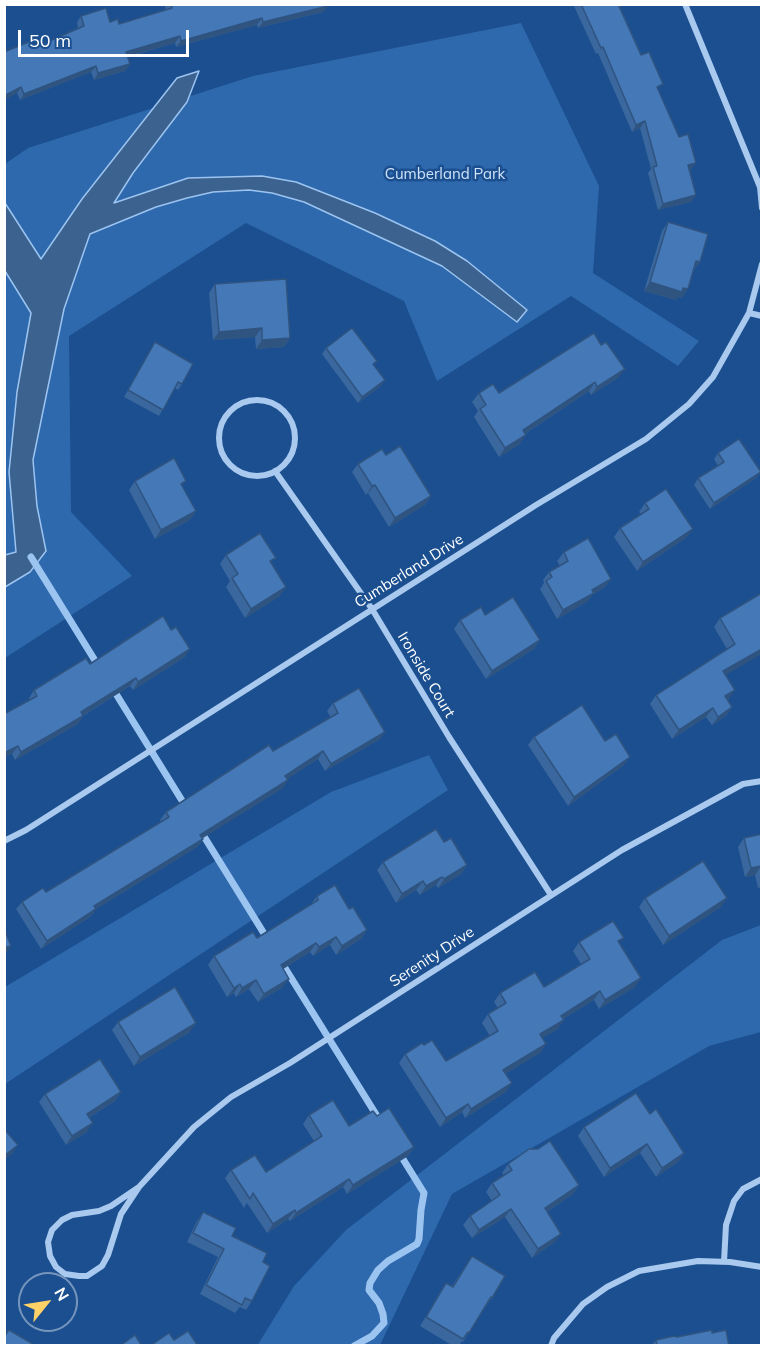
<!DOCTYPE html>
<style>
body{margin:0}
#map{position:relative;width:766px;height:1350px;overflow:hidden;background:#1b4f8f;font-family:Mulish,sans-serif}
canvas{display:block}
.frame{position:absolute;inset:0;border:6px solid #fff;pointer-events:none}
.north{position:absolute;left:18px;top:1272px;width:60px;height:60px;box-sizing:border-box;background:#1b4f8f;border:2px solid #7695bc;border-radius:50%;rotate:60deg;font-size:16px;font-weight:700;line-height:24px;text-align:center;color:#fff}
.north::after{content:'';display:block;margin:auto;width:21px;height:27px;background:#ffd166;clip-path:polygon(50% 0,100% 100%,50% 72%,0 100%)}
.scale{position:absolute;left:18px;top:30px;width:171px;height:27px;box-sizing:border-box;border:3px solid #fff;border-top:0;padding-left:8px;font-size:18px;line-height:21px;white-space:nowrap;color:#fff;-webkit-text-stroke:4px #1b4f8f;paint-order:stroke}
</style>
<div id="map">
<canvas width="766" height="1350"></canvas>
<div class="frame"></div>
<div class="north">N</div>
<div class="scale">50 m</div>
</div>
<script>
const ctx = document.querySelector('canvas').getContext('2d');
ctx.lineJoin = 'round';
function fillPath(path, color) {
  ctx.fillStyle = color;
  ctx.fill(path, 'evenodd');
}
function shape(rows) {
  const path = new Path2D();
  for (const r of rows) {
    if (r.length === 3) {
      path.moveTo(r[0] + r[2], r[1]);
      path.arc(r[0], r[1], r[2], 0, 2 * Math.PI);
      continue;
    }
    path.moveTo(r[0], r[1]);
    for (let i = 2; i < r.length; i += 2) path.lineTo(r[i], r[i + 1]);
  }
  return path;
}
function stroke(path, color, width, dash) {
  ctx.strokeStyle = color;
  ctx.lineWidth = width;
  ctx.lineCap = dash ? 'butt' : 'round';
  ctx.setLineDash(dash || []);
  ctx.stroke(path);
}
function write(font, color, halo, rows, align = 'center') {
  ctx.font = font + ' Mulish,sans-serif';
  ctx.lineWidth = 5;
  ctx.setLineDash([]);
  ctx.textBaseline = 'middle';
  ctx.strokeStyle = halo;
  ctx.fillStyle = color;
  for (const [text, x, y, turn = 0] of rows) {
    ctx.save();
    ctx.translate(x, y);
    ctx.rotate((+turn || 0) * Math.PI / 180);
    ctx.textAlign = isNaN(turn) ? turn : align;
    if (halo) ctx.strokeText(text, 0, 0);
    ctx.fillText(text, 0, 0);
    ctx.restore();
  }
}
fillPath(shape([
 [521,23,599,186,593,273,699,341,678,366,571,296,437,381,404,301,246,223,69,336,71,512,132,576,5,658,5,164,28,148,253,76],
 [429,755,448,790,5,1084,5,987,331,792],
 [761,925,761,1032,709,1046,452,1194,380,1345,257,1346,294,1286,346,1230,722,940]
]), '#2e69ad');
const water = shape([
 [199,71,187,102,133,173,114,203,188,178,262,176,296,182,375,213,435,241,467,261,527,310,517,322,442,266,304,202,272,193,249,190,213,192,187,198,156,207,90,234,64,309,33,460,37,506,46,551,30,572,5,587,5,555,16,552,9,472,17,392,31,313,5,271,5,203,41,259,82,199,177,78,199,71]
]);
fillPath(water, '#3c6290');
stroke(water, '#9cc4f0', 1.5);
stroke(shape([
 [31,557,99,667],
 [113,689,186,807],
 [200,830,268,940],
 [280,960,382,1124],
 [354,1346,372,1336,384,1323,383,1314,379,1303,369,1290,370,1283,378,1270,388,1261,417,1244,419,1239,421,1210,424,1193,398,1151]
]), '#9cc4f0', 7);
stroke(shape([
 [685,4,760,187,762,208],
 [749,313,762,316],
 [257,438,38],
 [275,471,372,609,449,737,551,895],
 [4,841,26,830,536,505,646,439,689,404,713,377,749,313,762,264],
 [139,1187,111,1206,99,1211,72,1215,62,1220,52,1230,48,1242,50,1256,56,1267,65,1274,79,1276,87,1276,102,1266,108,1255,121,1214,139,1187,194,1127,231,1097,290,1063,622,850,743,784,762,781],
 [724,1262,726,1225,734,1201,743,1189,762,1179],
 [551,1346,554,1338,583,1304,607,1287,639,1271,698,1261,730,1262,762,1267]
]), '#a9c9ee', 6);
fillPath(shape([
 [164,4,328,4,323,12,258,28,257,25,176,47,175,43,128,57,130,64,125,71,94,80,91,72,20,100,17,93,33,48,78,29,77,22,81,16,119,24,166,10],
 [573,4,622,4,620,7,658,90,679,137,696,163,691,169,690,170,696,195,691,202,658,210,648,173,651,169,640,128,632,132,598,53,596,54],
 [668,222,700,262,694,270,682,298,678,297,676,300,644,291,662,231],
 [215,284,290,338,284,347,256,349,255,337,213,340,209,293],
 [155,342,182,384,178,390,175,388,159,416,124,397],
 [326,348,381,386,358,403,322,354],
 [618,378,591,395,589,391,525,434,520,444,499,457,474,417,478,411,472,402,479,393,499,393],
 [718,453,761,472,756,478,710,509,694,485,698,478,718,466,714,459],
 [386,455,431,496,425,505,389,527,368,493,366,495,352,472,358,464],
 [135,481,182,486,196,511,190,520,155,539,129,490],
 [645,503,687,537,637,571,614,537,620,528,641,514,639,512],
 [564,552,611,579,605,587,592,595,587,602,557,619,540,589,544,583,543,580,549,572,560,566,557,561],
 [226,555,272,564,280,596,245,618,226,587,230,581,220,564],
 [760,594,726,675,729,699,728,700,732,707,726,716,712,725,706,717,672,739,650,704,656,695,727,649,714,627,720,618],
 [485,615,540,640,534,649,486,679,454,629,460,620],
 [185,657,133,690,130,686,83,716,78,724,15,760,12,754,30,700,29,698,34,690,90,664],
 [333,703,385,732,380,739,325,771,318,759,287,779,283,788,202,838,203,839,197,847,96,909,90,917,41,949,16,909,22,902,46,892,161,822,160,820,166,812,331,718,327,711],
 [534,737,624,765,568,806,528,745],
 [762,834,762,887,758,888,755,875,745,877,738,847,744,838],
 [444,842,467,865,461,874,438,888,436,885,420,895,416,890,396,903,377,870,383,862],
 [317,896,349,909,367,930,361,939,336,955,330,945,313,956,310,952,283,969,283,987,258,1002,249,989,236,997,234,993,227,997,208,965,214,956,257,938,311,904],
 [645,898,721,907,663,945,639,907],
 [579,942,620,944,635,987,599,1009,594,1000,563,1019,558,1029,542,1038,546,1044,540,1053,505,1074,506,1092,465,1118,462,1112,440,1127,399,1063,405,1054,424,1045,446,1061,490,1036,482,1023,488,1014,498,1008,494,1002,500,993,544,987,581,964,573,951],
 [118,1022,190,1032,134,1066,112,1030],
 [121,1092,115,1101,90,1117,87,1132,66,1145,39,1102,45,1094],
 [650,1114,684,1153,678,1162,656,1177,640,1153,604,1177,578,1136,584,1127],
 [309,1115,349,1126,377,1116,414,1147,408,1156,347,1194,343,1187,290,1221,288,1219,267,1233,247,1203,244,1208,225,1178,231,1170,266,1172,314,1141,303,1124],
 [508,1164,579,1185,573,1194,547,1212,555,1242,532,1258,505,1217,472,1238,463,1225,470,1216,492,1201,486,1192,492,1183,504,1175,502,1173],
 [203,1212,263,1262,252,1301,246,1310,240,1307,235,1313,200,1294,218,1257,187,1242,197,1221],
 [472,1256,492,1298,486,1306,485,1306,463,1342,462,1341,459,1346,453,1346,420,1326,446,1283,452,1286],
 [656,1340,657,1346,651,1346]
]), '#3a679d');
fillPath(shape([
 [328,6,323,12,258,28,263,22],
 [262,18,257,25,176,47,181,41],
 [180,36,175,43,122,58,126,52],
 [130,64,125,71,94,80,98,73],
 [96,66,91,72,20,100,24,94],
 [21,87,17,93,4,100,4,96],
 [645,121,640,128,632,132,636,125],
 [696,163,691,169,684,171,688,165],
 [696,195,691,202,658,210,663,204],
 [696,261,700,262,694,270],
 [650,282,683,288,688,289,682,298,678,297,676,300,644,291],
 [262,328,255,337,213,340,219,332],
 [290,338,284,347,256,349,262,340],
 [625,369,618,378,591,395,597,387],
 [385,380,381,386,358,403,362,397],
 [595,382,589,391,517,439,523,430],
 [526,435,520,444,499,457,505,448],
 [761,472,756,478,710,509,714,503],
 [375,485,368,493,366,495,372,486],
 [431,496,425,505,389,527,395,518],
 [196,511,190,520,155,539,161,530],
 [693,529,687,537,637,571,643,562],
 [611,579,605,587,592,595,587,602,557,619,563,610,592,590],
 [286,587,280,596,245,618,251,609],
 [540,640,534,649,486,679,492,671],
 [190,649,185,657,133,690,138,682],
 [762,649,762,654,717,680,723,671],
 [136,678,130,686,79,718,83,716,78,724,15,760,21,752,81,712],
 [735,690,729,699,719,705,725,696],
 [732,707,726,716,712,725,718,717],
 [713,708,706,717,672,739,679,730],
 [385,732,380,739,325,771,331,764],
 [18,746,12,754,4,758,4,753],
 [323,751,318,759,280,784,285,776],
 [630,757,624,765,568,806,574,797],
 [288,780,283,788,195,843,200,835],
 [203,839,197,847,88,914,94,906],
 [467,865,461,874,438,888,444,879],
 [761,866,755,875,745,877,751,868],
 [442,877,436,885,420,895,426,886],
 [423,881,416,890,396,903,402,894],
 [727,898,721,907,663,945,669,936],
 [96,909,90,917,41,949,47,941],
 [367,930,361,939,336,955,342,946],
 [336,937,330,945,313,956,319,947],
 [316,943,310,952,275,974,281,965],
 [11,946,7,952,4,953,4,948],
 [641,978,635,987,599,1009,605,1000],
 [289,979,283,987,258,1002,264,994],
 [256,980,249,989,236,997,242,988],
 [240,984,234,993,227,997,234,988],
 [600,991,594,1000,555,1024,561,1016],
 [564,1020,558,1029,534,1043,540,1034],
 [196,1023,190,1032,134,1066,140,1057],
 [546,1044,540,1053,497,1079,503,1070],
 [512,1083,506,1092,465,1118,471,1109],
 [121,1092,115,1101,81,1122,87,1114],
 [468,1104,462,1112,440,1127,446,1118],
 [93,1123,87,1132,66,1145,72,1136],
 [647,1144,640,1153,604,1177,610,1168],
 [18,1145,12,1154,4,1160,4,1156],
 [414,1147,408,1156,347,1194,353,1185],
 [684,1153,678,1162,656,1177,662,1168],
 [349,1179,343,1187,290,1221,296,1213],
 [579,1185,573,1194,539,1217,545,1208],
 [511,1209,505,1217,472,1238,479,1230],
 [295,1210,288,1219,267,1233,273,1224],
 [561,1234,555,1242,532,1258,538,1249]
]), '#305480');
const building = shape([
 [171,4,328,4,328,6,263,22,262,18,181,41,180,36,126,52,130,64,98,73,96,66,24,94,21,87,4,96,4,52,31,41,33,48,84,26,81,16,106,8,110,22,118,19,119,24,172,8,171,4],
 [581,4,618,4,641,55,649,52,663,84,657,87,679,137,688,134,696,163,688,165,696,195,663,204,653,167,657,166,645,121,636,125,603,47,601,48,581,4],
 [668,222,708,234,700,262,696,261,688,289,683,288,682,292,650,282,668,222],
 [286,279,290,338,262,340,262,328,219,332,215,284,286,279],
 [352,328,377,361,373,364,385,380,362,397,326,348,352,328],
 [594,333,601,345,606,342,625,369,597,387,595,382,523,430,526,435,505,448,480,409,486,405,479,393,493,384,499,393,594,333],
 [155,342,193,364,182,384,178,382,163,410,128,390,155,342],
 [739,439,761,472,714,503,698,478,724,462,718,453,739,439],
 [400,446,431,496,395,518,375,485,372,486,358,464,382,449,386,455,400,446],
 [174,458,186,481,181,484,196,511,161,530,135,481,174,458],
 [666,489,693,529,643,562,620,528,649,509,645,503,666,489],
 [260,533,276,558,270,561,286,587,251,609,232,578,238,574,226,555,260,533],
 [588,538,611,579,592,590,594,593,563,610,546,581,552,577,549,572,568,561,564,552,588,538],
 [760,594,762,597,762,649,723,671,735,690,725,696,732,707,718,717,713,708,679,730,656,695,735,644,720,618,760,594],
 [513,597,540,640,492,671,460,620,481,607,485,615,513,597],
 [163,616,171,630,176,627,190,649,138,682,136,678,81,712,83,716,21,752,18,746,4,753,4,714,37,696,34,690,86,658,90,664,163,616],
 [359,688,385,732,331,764,323,751,285,776,288,780,200,835,203,839,94,906,96,909,47,941,22,902,43,888,46,892,169,817,166,812,269,745,273,751,338,713,333,703,359,688],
 [582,705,605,741,616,734,630,757,574,797,534,737,582,705],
 [436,829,444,842,451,838,467,865,444,879,442,877,426,886,423,881,402,894,383,862,436,829],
 [762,834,762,869,761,866,751,868,744,838,762,834],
 [703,861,727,898,669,936,645,898,703,861],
 [335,885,349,909,353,907,367,930,342,946,336,937,319,947,316,943,281,965,289,979,264,994,256,980,242,988,240,984,234,988,214,956,253,932,257,938,318,900,317,896,335,885],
 [613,921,624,938,618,941,641,978,605,1000,600,991,561,1016,564,1020,540,1034,546,1044,503,1070,512,1083,471,1109,468,1104,446,1118,405,1054,422,1043,424,1045,432,1040,446,1061,498,1031,488,1014,506,1003,500,993,535,972,544,987,590,959,579,942,613,921],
 [4,929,11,946,4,948,4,929],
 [175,987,196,1023,140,1057,118,1022,175,987],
 [100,1059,121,1092,87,1114,93,1123,72,1136,45,1094,100,1059],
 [636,1093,650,1114,656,1109,684,1153,662,1168,647,1144,610,1168,584,1127,636,1093],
 [333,1100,349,1126,373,1111,377,1116,389,1108,414,1147,353,1185,349,1179,296,1213,295,1210,273,1224,253,1193,250,1199,231,1170,255,1155,266,1172,322,1136,309,1115,333,1100],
 [4,1129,18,1145,4,1156,4,1129],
 [550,1141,579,1185,545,1208,561,1234,538,1249,511,1209,479,1230,470,1216,500,1195,492,1183,512,1170,508,1164,529,1149,538,1149,550,1141],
 [203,1212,236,1228,232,1236,267,1253,263,1262,270,1266,252,1301,245,1298,242,1305,206,1285,224,1249,193,1233,203,1212],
 [472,1256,505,1276,492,1298,491,1297,469,1333,468,1332,463,1339,426,1317,446,1283,453,1287,472,1256],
 [9,1330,33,1344,32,1346,4,1346,4,1337,9,1330],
 [712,1330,712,1333,726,1330,729,1346,657,1346,656,1340,674,1336,677,1337,712,1330],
 [188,1331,198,1346,150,1346,169,1333,174,1340,188,1331],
 [135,1335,142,1346,120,1346,135,1335]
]);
fillPath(building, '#4478b7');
stroke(building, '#305480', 1.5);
write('15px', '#cfe3fa', '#1b4f8f', [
 ["Cumberland Park",445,174]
]);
write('15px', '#fff', '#1b4f8f', [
 ["Cumberland Drive",409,571,-32],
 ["Ironside Court",426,675,59],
 ["Serenity Drive",432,957,-33]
]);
</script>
